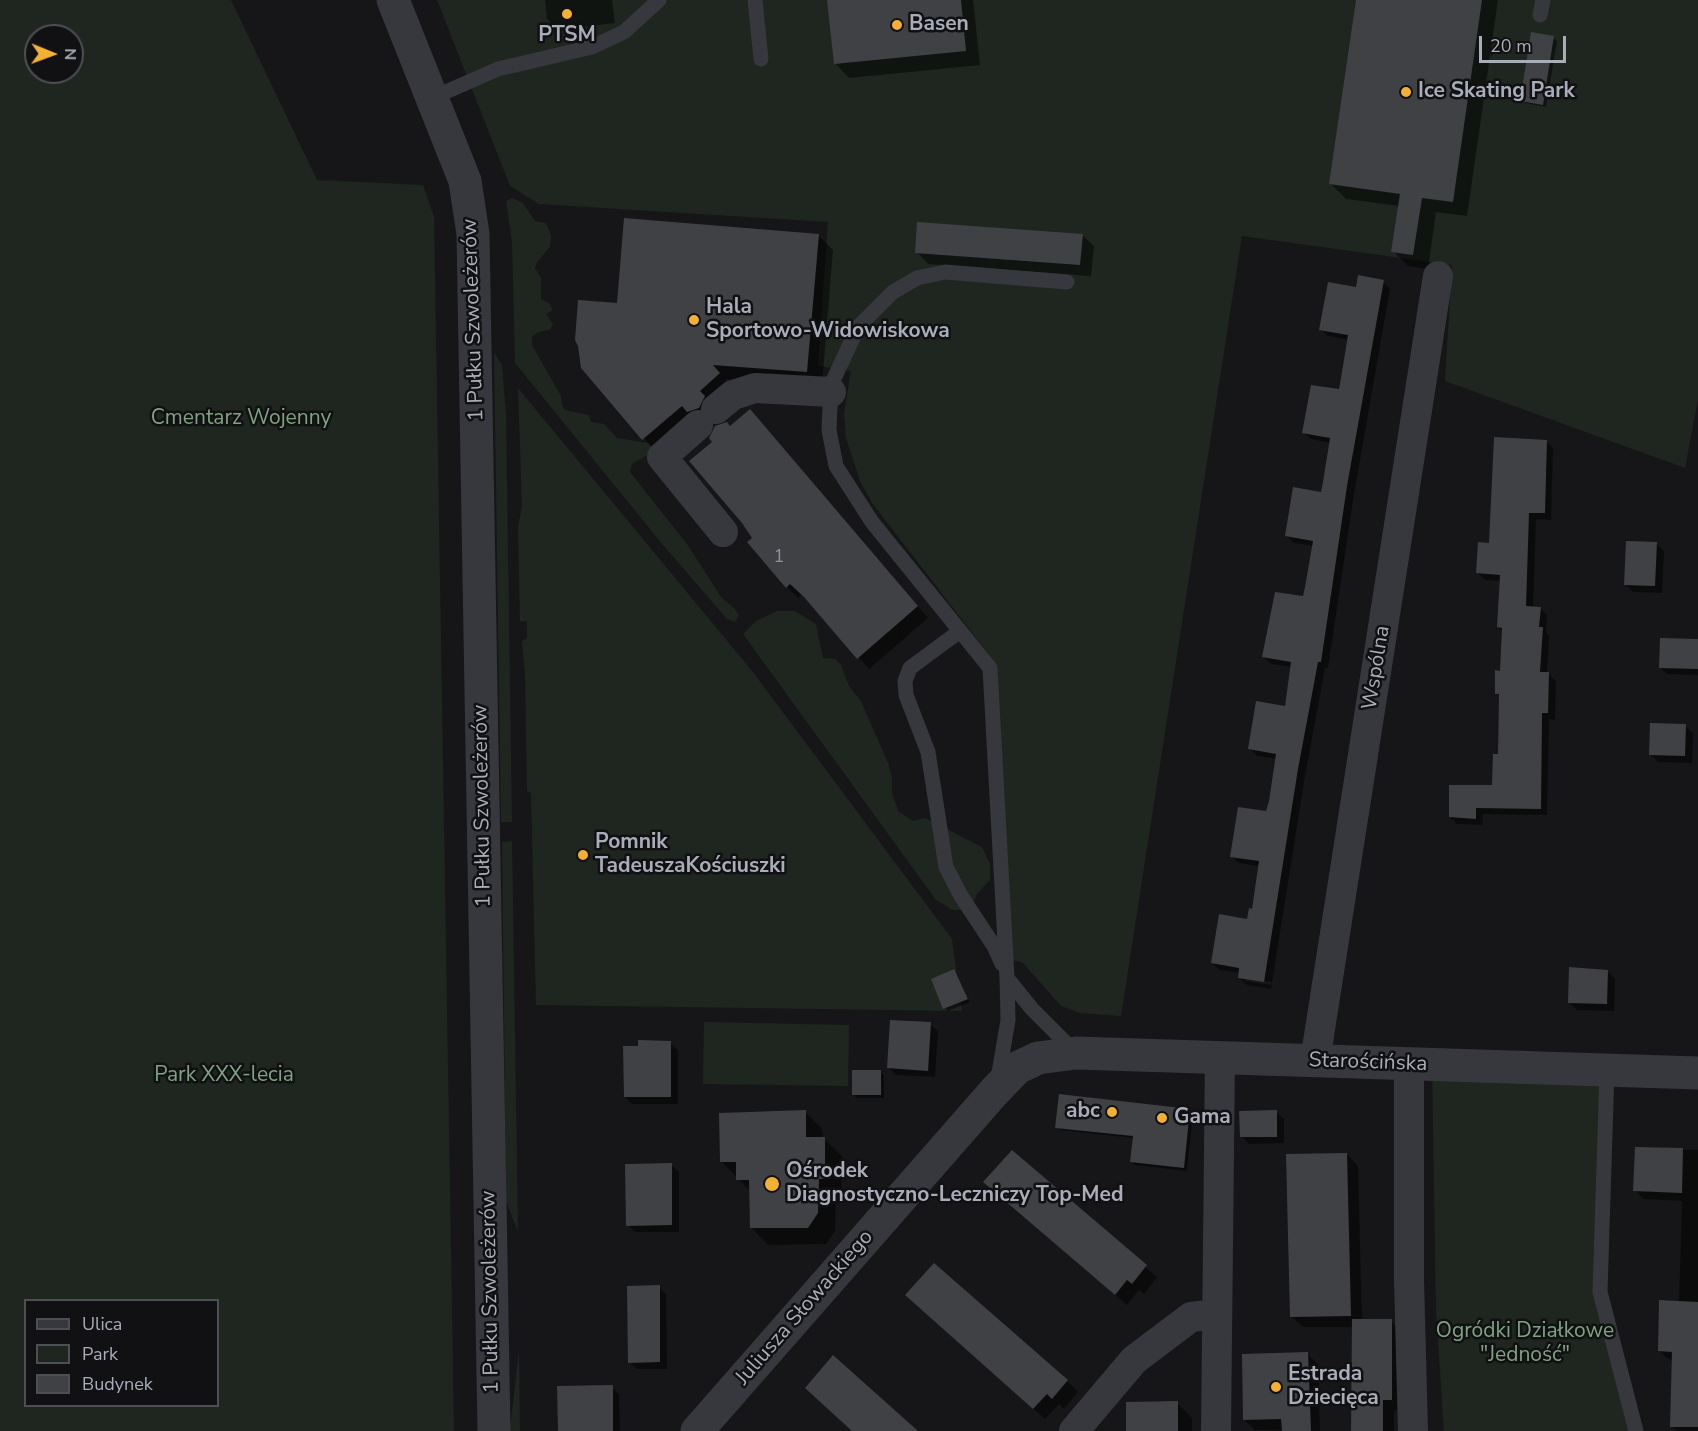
<!DOCTYPE html>
<meta charset="utf-8">
<style>
body{margin:0}
#map{position:relative;width:1698px;height:1431px;overflow:hidden;background:#161618;font-family:"Nunito Sans",sans-serif}
canvas{display:block}
.legend{position:absolute;left:24px;top:1299px;width:195px;height:108px;box-sizing:border-box;background:#111113;border:2px solid #4d4f55;margin:0;padding:8px 10px;list-style:none;font-size:18px;color:#a8adb8}
.legend li{display:flex;align-items:center;gap:12px;height:30px}
.legend b{width:30px;border:2px solid #4d4f55}
.north{position:absolute;left:24px;top:24px;width:60px;height:60px;box-sizing:border-box;background:#111113;border:2px solid #4d4f55;border-radius:50%;rotate:91deg;font-size:16px;font-weight:700;line-height:24px;text-align:center;color:#a8adb8}
.north::after{content:'';display:block;margin:auto;width:21px;height:27px;background:#f2b134;clip-path:polygon(50% 0,100% 100%,50% 72%,0 100%)}
.scale{position:absolute;left:1479px;top:36px;width:87px;height:27px;box-sizing:border-box;border:3px solid #a8adb8;border-top:0;padding-left:8px;font-size:18px;line-height:21px;white-space:nowrap;color:#a8adb8;-webkit-text-stroke:4px #111113;paint-order:stroke}
</style>
<div id="map">
<canvas width="1698" height="1431"></canvas>
<ul class="legend">
<li><b style="height:8px;background:#37383d"></b>Ulica</li>
<li><b style="height:16px;background:#1e261f"></b>Park</li>
<li><b style="height:16px;background:#404145"></b>Budynek</li>
</ul>
<div class="north">N</div>
<div class="scale">20 m</div>
</div>
<script>
const ctx = document.querySelector('canvas').getContext('2d');
ctx.lineJoin = 'round';
function fillPath(path, color) {
  ctx.fillStyle = color;
  ctx.fill(path, 'evenodd');
}
function shape(rows) {
  const path = new Path2D();
  for (const r of rows) {
    path.moveTo(r[0], r[1]);
    for (let i = 2; i < r.length; i += 2) path.lineTo(r[i], r[i + 1]);
  }
  return path;
}
function stroke(path, color, width, dash) {
  ctx.strokeStyle = color;
  ctx.lineWidth = width;
  ctx.lineCap = dash ? 'butt' : 'round';
  ctx.setLineDash(dash || []);
  ctx.stroke(path);
}
function write(font, color, halo, rows, align = 'center') {
  ctx.font = font + ' "Nunito Sans",sans-serif';
  ctx.lineWidth = 5;
  ctx.setLineDash([]);
  ctx.textBaseline = 'middle';
  ctx.strokeStyle = halo;
  ctx.fillStyle = color;
  for (const [text, x, y, turn = 0] of rows) {
    ctx.save();
    ctx.translate(x, y);
    ctx.rotate((+turn || 0) * Math.PI / 180);
    ctx.textAlign = isNaN(turn) ? turn : align;
    if (halo) ctx.strokeText(text, 0, 0);
    ctx.fillText(text, 0, 0);
    ctx.restore();
  }
}
fillPath(shape([
 [0,0,231,0,317,180,423,185,434,217,454,1431,0,1431],
 [36,36,72,36,72,72,36,72],
 [26,1300,218,1300,218,1406,26,1406],
 [437,0,1698,0,1698,399,1685,468,1445,381,1452,265,1242,236,1121,1016,1080,1013,1061,1006,1022,962,1011,960,997,665,872,503,860,481,846,438,844,413,851,371,818,366,828,222,539,204,510,186],
 [512,198,523,203,535,221,546,223,551,235,550,247,537,262,535,268,541,278,541,299,549,303,553,310,546,314,553,324,550,330,538,332,532,337,532,345,561,396,562,405,565,410,589,415,591,422,604,424,617,438,648,443,653,448,651,453,632,464,630,472,687,544,721,597,734,608,739,615,735,622,727,619,663,545,515,363,512,242,506,201],
 [494,353,502,365,506,415,512,822,501,822],
 [518,388,753,672,952,939,962,1011,536,1005,531,793,527,791,525,674,522,641,527,638,527,621,520,621,518,526,522,507],
 [777,611,795,611,816,624,823,658,835,659,841,665,849,686,861,701,888,763,892,777,892,794,899,812,913,821,925,818,982,847,990,864,990,880,977,894,973,905,961,910,953,910,936,900,743,634,756,621],
 [512,841,518,1232,506,1201,502,842],
 [704,1022,849,1025,848,1086,703,1084],
 [1432,1065,1607,1070,1600,1292,1636,1431,1444,1431,1436,1311],
 [519,1351,520,1431,510,1431,510,1428]
]), '#1e261f');
fillPath(shape([
 [545,0,612,0,615,23,558,30,547,19],
 [829,0,973,0,980,65,849,78,835,63],
 [1357,0,1498,0,1467,216,1436,212,1428,269,1408,266,1393,251,1400,206,1346,199,1331,184],
 [1533,34,1554,38,1557,41,1546,107,1525,103,1522,100],
 [1082,235,1094,246,1091,276,928,264,917,252],
 [819,236,833,250,822,386,725,379,734,389,703,426,658,454,583,368,618,305],
 [1383,282,1390,289,1354,494,1328,668,1325,668,1305,776,1271,989,1247,985,1239,978,1240,973,1220,970,1212,963,1249,921,1253,910,1260,866,1239,863,1232,856,1267,813,1277,759,1257,756,1250,748,1286,708,1292,667,1271,664,1264,657,1305,598,1314,546,1294,543,1286,535,1322,494,1331,443,1311,439,1304,432,1340,390,1349,340,1328,336,1321,329,1358,288],
 [1245,978,1272,982,1271,985,1245,981],
 [750,411,928,618,869,669,802,594,798,598,787,587,754,538,731,428],
 [1546,441,1553,448,1551,520,1536,519,1533,608,1540,608,1547,615,1546,632,1549,636,1547,673,1556,681,1555,720,1549,719,1547,815,1483,814,1482,825,1457,824,1450,817,1494,787,1499,756,1500,697,1497,693,1501,672,1503,632,1498,627,1501,581,1485,580,1478,573],
 [1656,544,1664,551,1662,593,1633,592,1625,584],
 [1698,641,1698,675,1667,674,1660,667],
 [1685,726,1693,733,1692,763,1658,762,1651,755],
 [954,971,970,1002,948,1011,945,1008],
 [1607,971,1615,979,1614,1011,1577,1010,1569,1002],
 [930,1024,938,1031,935,1077,896,1075,888,1067],
 [670,1043,678,1050,678,1104,632,1104,625,1097,640,1048],
 [881,1072,884,1075,884,1098,857,1098,853,1095],
 [1190,1110,1193,1113,1187,1171,1135,1165,1131,1162,1134,1138,1060,1130,1056,1127],
 [805,1112,822,1129,823,1138,842,1156,841,1195,836,1196,835,1231,826,1244,768,1245,751,1227,751,1192,721,1161],
 [1276,1112,1284,1119,1284,1143,1249,1144,1241,1136],
 [1636,1148,1698,1150,1698,1431,1677,1431,1672,1426,1673,1360,1668,1359,1660,1351,1679,1302,1682,1201,1643,1199,1635,1190],
 [1012,1152,1157,1277,1144,1294,1139,1290,1127,1305,985,1182],
 [1347,1154,1358,1166,1362,1321,1391,1321,1402,1332,1402,1410,1394,1410,1394,1431,1353,1431,1353,1327,1303,1327,1291,1316],
 [671,1165,679,1172,679,1232,635,1232,628,1225],
 [659,1287,666,1294,667,1369,637,1369,629,1362],
 [918,1306,1067,1381,1078,1392,1064,1409,1059,1404,1045,1419],
 [1307,1354,1318,1364,1320,1431,1255,1430,1244,1420],
 [612,1387,619,1394,620,1431,559,1431],
 [1177,1403,1192,1418,1192,1431,1127,1431]
]), '#0007');
fillPath(shape([
 [827,0,961,0,966,51,834,64],
 [1356,0,1482,0,1453,202,1422,198,1413,255,1391,252,1400,194,1329,184],
 [1531,32,1554,36,1543,105,1520,101],
 [624,218,819,234,807,372,713,365,720,373,700,391,705,396,699,408,687,412,682,406,642,440,581,368,578,346,575,340,578,300,617,303],
 [917,222,1083,234,1080,265,915,253],
 [1358,275,1384,280,1347,486,1321,662,1318,662,1298,769,1264,982,1238,978,1239,968,1211,963,1219,914,1247,919,1249,908,1252,909,1259,861,1230,857,1238,807,1266,811,1269,801,1276,754,1248,749,1256,701,1285,706,1291,662,1262,657,1275,592,1303,596,1305,587,1313,541,1285,536,1293,487,1321,492,1323,482,1330,438,1302,433,1311,385,1339,389,1341,378,1348,335,1319,330,1328,282,1356,287],
 [750,409,918,606,857,659,804,597,790,584,786,588,747,542,752,538,742,523,689,461,712,442,709,438,715,426,727,422,730,426],
 [1494,437,1547,440,1545,513,1529,513,1526,606,1541,607,1539,627,1543,627,1540,672,1549,672,1548,713,1542,713,1541,809,1476,808,1476,819,1449,817,1449,785,1492,785,1493,754,1498,754,1499,694,1495,694,1495,670,1500,671,1502,628,1497,627,1500,575,1476,573,1478,542,1489,543],
 [1626,541,1657,542,1655,586,1624,585],
 [1660,638,1698,639,1698,669,1659,668],
 [1650,723,1686,724,1685,756,1649,755],
 [1569,967,1608,970,1607,1004,1568,1003],
 [954,969,968,999,943,1009,931,979],
 [890,1020,931,1022,928,1071,887,1068],
 [638,1040,671,1041,671,1097,624,1097,623,1046,638,1046],
 [852,1070,881,1070,881,1095,852,1095],
 [1059,1094,1190,1109,1184,1168,1130,1162,1133,1136,1055,1128],
 [806,1110,806,1137,825,1137,825,1179,819,1179,818,1213,808,1228,750,1228,749,1180,736,1180,736,1162,720,1162,719,1113],
 [1277,1110,1277,1137,1240,1137,1239,1111],
 [1635,1147,1683,1148,1682,1193,1633,1191],
 [1012,1150,1147,1265,1132,1284,1127,1280,1115,1295,983,1182],
 [1347,1153,1351,1316,1290,1317,1286,1154],
 [672,1163,672,1225,626,1226,625,1164],
 [934,1263,1068,1380,1052,1399,1047,1394,1033,1409,905,1295],
 [660,1285,660,1362,628,1363,627,1286],
 [1659,1300,1698,1302,1698,1427,1670,1427,1672,1352,1658,1351],
 [1352,1319,1392,1319,1392,1400,1383,1400,1383,1431,1351,1431],
 [1308,1352,1311,1431,1282,1431,1281,1419,1243,1420,1242,1354],
 [833,1355,918,1431,852,1431,805,1388],
 [613,1385,613,1431,558,1431,557,1386],
 [1178,1401,1178,1431,1126,1431,1126,1402]
]), '#404145');
stroke(shape([
 [755,0,761,59],
 [1540,15,1543,0],
 [432,98,498,69,592,47,624,32,659,0],
 [960,631,910,668,905,681,906,695,928,752,946,867,961,896,994,946,1002,964],
 [1007,978,990,668,872,522,836,466,829,430,831,385,858,327,893,292,917,278,945,272,1067,282],
 [1607,1070,1600,1292,1636,1431],
 [998,1079,1008,1020,1007,978,1032,1009,1074,1051]
]), '#37383d', 15);
stroke(shape([
 [716,409,733,395,755,388,831,392],
 [698,425,662,457,723,532],
 [1315,1061,1438,276],
 [1409,1064,1409,1280,1413,1431],
 [1074,1431,1134,1360,1191,1317,1217,1314],
 [1216,1431,1220,1057]
]), '#37383d', 30);
stroke(shape([
 [393,0,465,181,473,234,494,1431],
 [697,1431,994,1092,1017,1068,1038,1058,1076,1053,1698,1073]
]), '#37383d', 33);
for (const [x, y, r, color] of [
 [567,14,6,"#f2b134"],
 [897,25,6,"#f2b134"],
 [1406,92,6,"#f2b134"],
 [694,320,6,"#f2b134"],
 [583,855,6,"#f2b134"],
 [1112,1112,6,"#f2b134"],
 [1162,1118,6,"#f2b134"],
 [772,1184,8,"#f2b134"],
 [1276,1387,6,"#f2b134"]
]) {
  const dot = new Path2D();
  dot.arc(x, y, r, 0, 2 * Math.PI);
  ctx.fillStyle = color;
  ctx.fill(dot);
  stroke(dot, '#111113', 2);
}
write('18px', '#8e929b', null, [
 ["1",779,558]
]);
write('bold 21px', '#a8adb8', '#111113', [
 ["Basen",909,25],
 ["PTSM",567,36,"center"],
 ["Ice Skating Park",1418,92],
 ["Hala",706,308],
 ["Sportowo-Widowiskowa",706,332],
 ["Pomnik",595,843],
 ["TadeuszaKościuszki",595,867],
 ["abc",1100,1112,"right"],
 ["Gama",1174,1118],
 ["Ośrodek",786,1172],
 ["Diagnostyczno-Leczniczy Top-Med",786,1196],
 ["Estrada",1288,1375],
 ["Dziecięca",1288,1399]
], 'left');
write('21px', '#a8adb8', '#111113', [
 ["1 Pułku Szwoleżerów",474,320,-92],
 ["Wspólna",1377,668,-81],
 ["1 Pułku Szwoleżerów",483,806,-91],
 ["Starościńska",1368,1063,2],
 ["1 Pułku Szwoleżerów",491,1292,-91],
 ["Juliusza Słowackiego",805,1308,-49]
]);
write('21px', '#7fa381', '#111113', [
 ["Cmentarz Wojenny",241,419],
 ["Park XXX-lecia",224,1076],
 ["Ogródki Działkowe",1525,1332],
 ["\"Jedność\"",1525,1356]
]);
</script>
